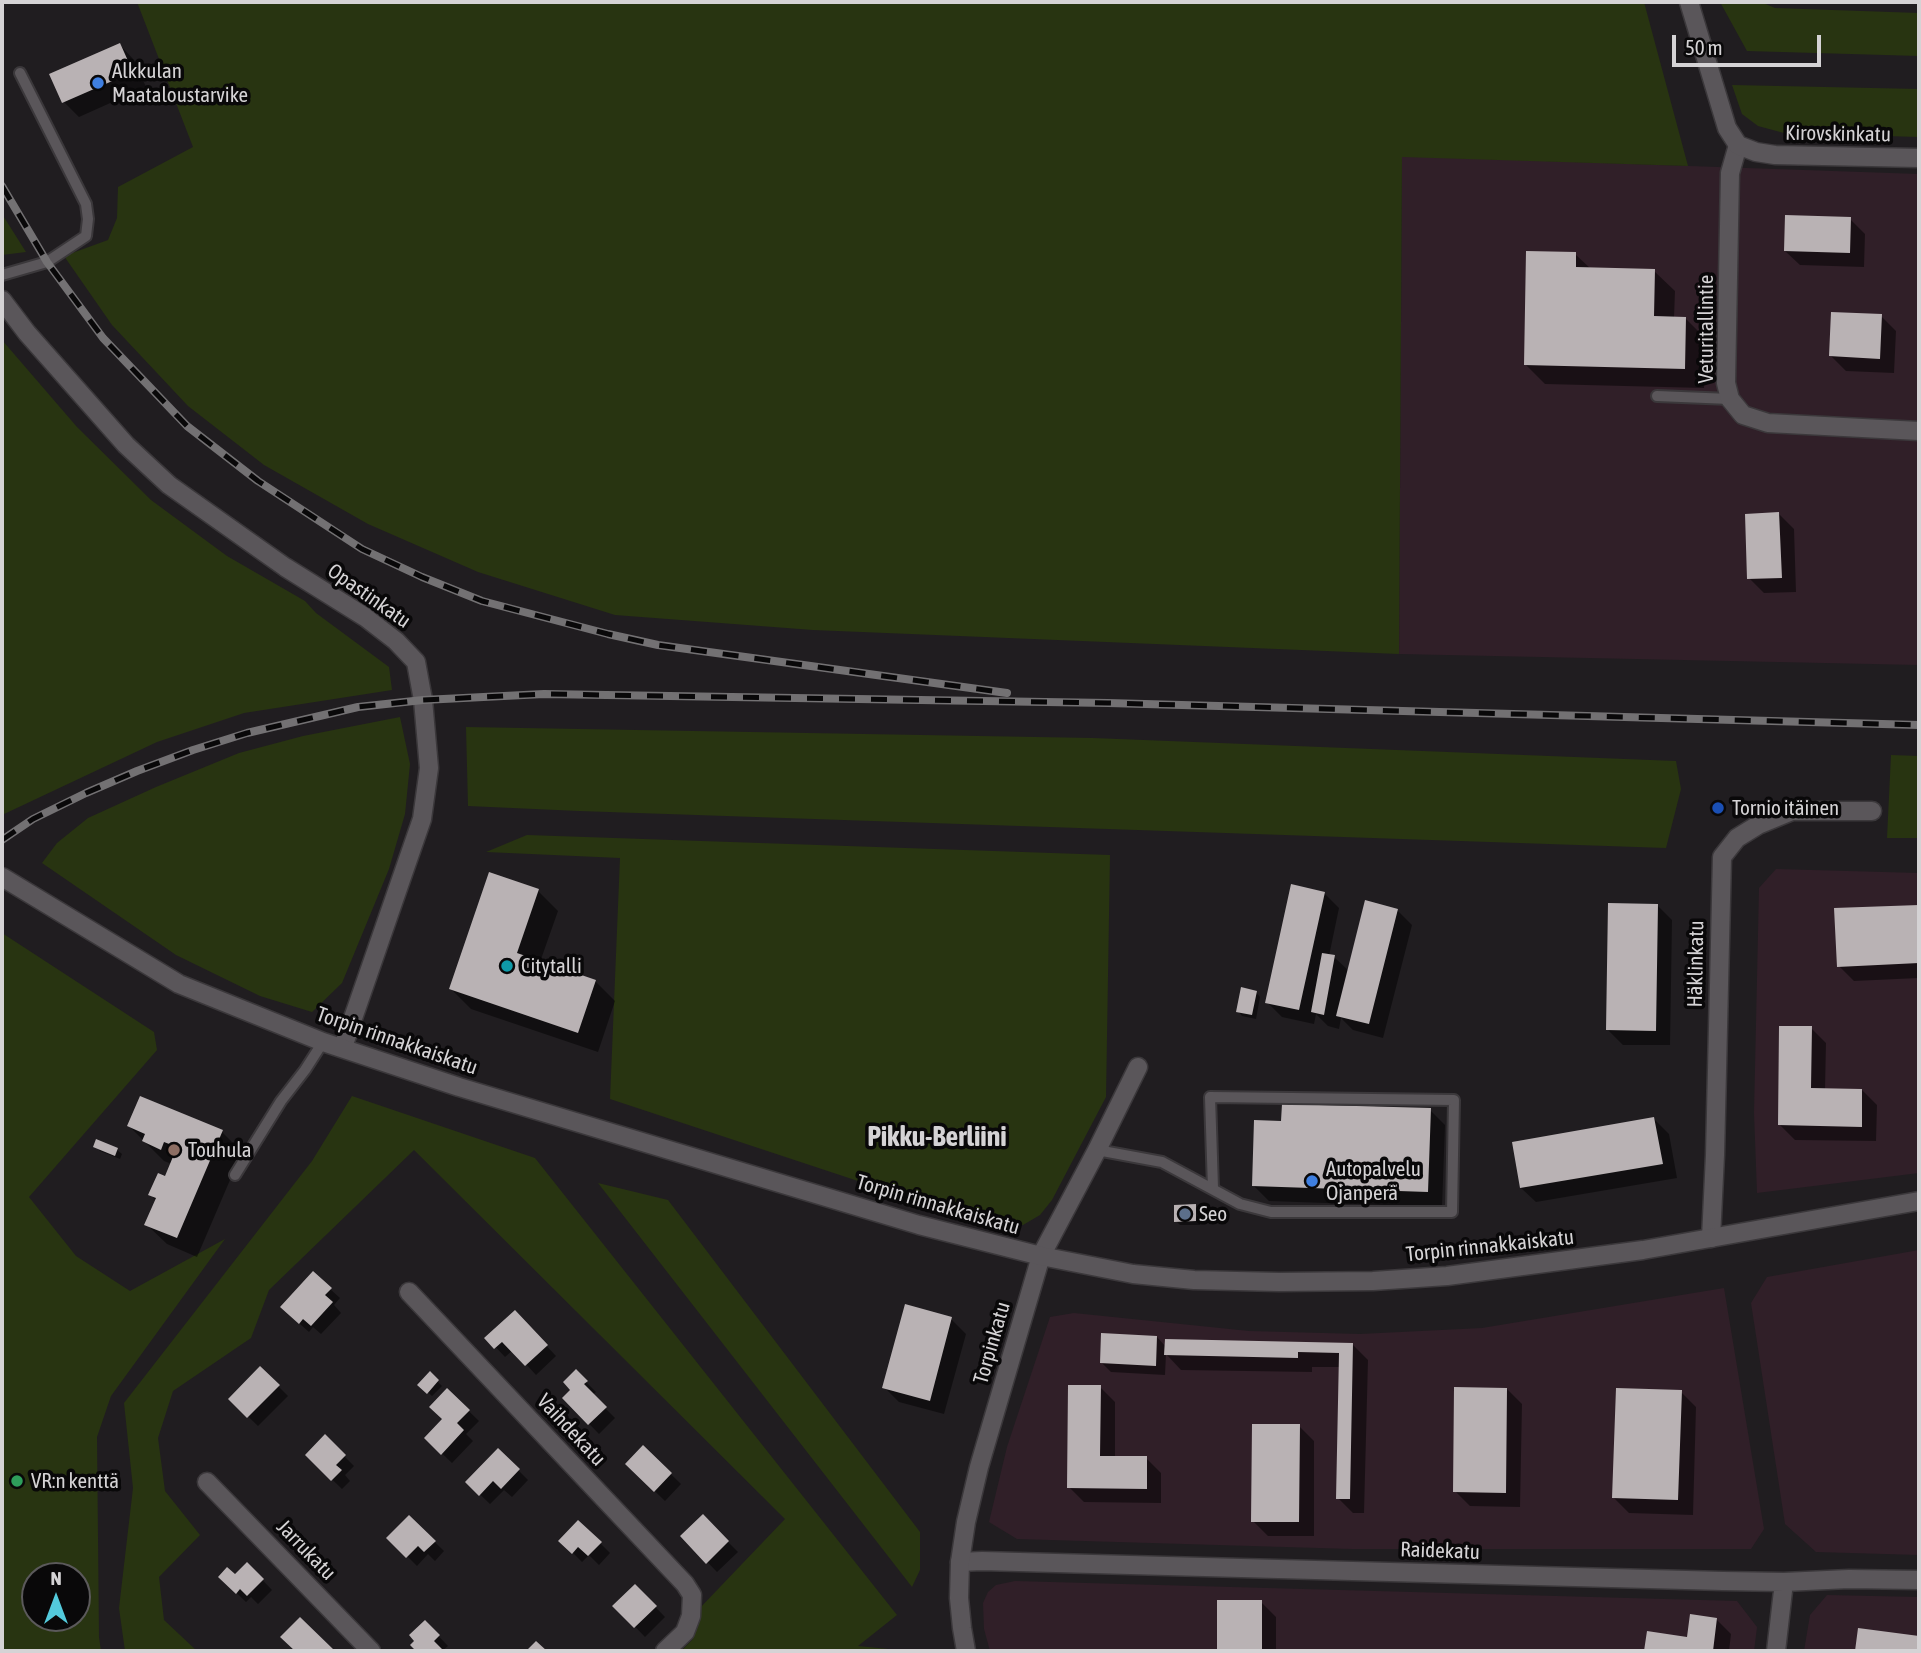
<!DOCTYPE html>
<meta charset="utf-8">
<style>
body{margin:0}
#map{position:relative;width:1921px;height:1653px;overflow:hidden;background:#201d20;font-family:"Asap Condensed",sans-serif}
canvas{display:block}
.frame{position:absolute;inset:0;border:4px solid #d5d3d5;pointer-events:none}
.north{position:absolute;left:21px;top:1562px;width:70px;height:70px;box-sizing:border-box;background:#090809;border:2px solid #5b595b;border-radius:50%;rotate:0deg;font-size:19px;font-weight:700;line-height:28px;text-align:center;color:#d5d3d5}
.north::after{content:'';display:block;margin:auto;width:24px;height:32px;background:#53cadc;clip-path:polygon(50% 0,100% 100%,50% 72%,0 100%)}
.scale{position:absolute;left:1672px;top:35px;width:149px;height:32px;box-sizing:border-box;border:4px solid #d5d3d5;border-top:0;padding-left:9px;font-size:21px;line-height:24px;white-space:nowrap;color:#d5d3d5;-webkit-text-stroke:5px #090809;paint-order:stroke}
</style>
<div id="map">
<canvas width="1921" height="1653"></canvas>
<div class="frame"></div>
<div class="north">N</div>
<div class="scale">50 m</div>
</div>
<script>
const ctx = document.querySelector('canvas').getContext('2d');
ctx.lineJoin = 'round';
function fillPath(path, color) {
  ctx.fillStyle = color;
  ctx.fill(path, 'evenodd');
}
function shape(rows) {
  const path = new Path2D();
  for (const r of rows) {
    path.moveTo(r[0], r[1]);
    for (let i = 2; i < r.length; i += 2) path.lineTo(r[i], r[i + 1]);
  }
  return path;
}
function stroke(path, color, width, dash) {
  ctx.strokeStyle = color;
  ctx.lineWidth = width;
  ctx.lineCap = dash ? 'butt' : 'round';
  ctx.setLineDash(dash || []);
  ctx.stroke(path);
}
function write(font, color, halo, rows, align = 'center') {
  ctx.font = font + ' "Asap Condensed",sans-serif';
  ctx.lineWidth = 7;
  ctx.setLineDash([]);
  ctx.textBaseline = 'middle';
  ctx.strokeStyle = halo;
  ctx.fillStyle = color;
  for (const [text, x, y, turn = 0] of rows) {
    ctx.save();
    ctx.translate(x, y);
    ctx.rotate((+turn || 0) * Math.PI / 180);
    ctx.textAlign = isNaN(turn) ? turn : align;
    if (halo) ctx.strokeText(text, 0, 0);
    ctx.fillText(text, 0, 0);
    ctx.restore();
  }
}
fillPath(shape([
 [1402,156,1919,174,1919,665,1399,654],
 [1776,869,1919,873,1919,1173,1757,1193,1754,1113,1759,888],
 [1919,1250,1919,1555,1816,1552,1785,1524,1751,1303,1767,1277],
 [1724,1288,1764,1529,1751,1549,1352,1549,1017,1539,989,1522,1007,1447,1050,1317,1074,1313,1249,1331,1360,1334,1482,1328],
 [1015,1581,1737,1601,1757,1627,1754,1651,990,1651,984,1629,983,1603,988,1592,996,1585],
 [1827,1595,1919,1597,1919,1651,1804,1651,1810,1615]
]), '#301f28');
fillPath(shape([
 [137,2,1644,2,1688,166,1402,157,1399,654,813,630,615,615,478,572,368,524,264,465,188,406,112,325,64,256,108,240,117,218,118,187,193,147],
 [1720,2,1761,2,1775,8,1919,13,1919,56,1747,51],
 [1732,85,1919,89,1919,137,1784,133,1758,126,1742,114],
 [2,213,2,214,26,252,2,255],
 [2,340,77,427,151,500,227,556,305,601,316,613,389,667,392,690,244,713,157,742,2,815],
 [400,717,410,764,405,814,389,869,342,983,312,1012,260,996,176,955,42,863,57,843,88,818,156,787,239,753,303,736],
 [466,727,1093,738,1676,761,1681,789,1666,848,579,811,468,806],
 [1891,755,1919,756,1919,838,1887,838],
 [527,835,1110,855,1106,1097,1052,1200,1040,1215,1023,1225,991,1225,610,1099,620,858,486,852],
 [2,933,154,1032,157,1050,29,1197,76,1256,130,1291,225,1239,111,1396,97,1437,99,1637,101,1651,2,1651],
 [35,1576,77,1576,77,1618,35,1618],
 [352,1096,535,1158,897,1615,858,1646,909,1651,681,1651,693,1639,698,1610,785,1519,414,1150,269,1290,251,1338,173,1391,158,1438,165,1491,200,1535,159,1577,164,1620,197,1651,125,1651,119,1608,133,1488,124,1403,312,1161],
 [598,1183,668,1200,920,1532,920,1570,912,1587]
]), '#283411');
fillPath(shape([
 [120,45,134,60,146,87,79,117,64,102],
 [1850,219,1865,234,1864,267,1800,265,1785,251],
 [1575,254,1591,269,1654,271,1675,291,1674,318,1686,319,1706,339,1704,388,1545,384,1525,364],
 [1881,316,1896,331,1894,373,1846,371,1831,356],
 [1779,514,1794,529,1796,592,1764,593,1749,578],
 [538,891,558,911,540,962,595,981,615,1001,598,1052,471,1009,451,989],
 [1324,893,1339,908,1329,956,1334,957,1349,971,1397,910,1412,925,1383,1038,1353,1030,1341,1018,1339,1029,1328,1026,1316,1014,1314,1024,1282,1017,1267,1002],
 [1657,905,1672,920,1670,1045,1623,1045,1608,1030],
 [1919,907,1919,978,1854,981,1839,966,1836,910],
 [1256,992,1260,997,1256,1019,1242,1016,1238,1011],
 [1811,1028,1826,1043,1825,1090,1862,1090,1877,1105,1876,1141,1795,1140,1780,1125],
 [1430,1110,1445,1125,1442,1207,1269,1201,1254,1186,1283,1123],
 [1654,1119,1669,1134,1677,1178,1536,1202,1521,1188],
 [129,1126,222,1132,242,1152,197,1257,167,1244,146,1224,156,1201,151,1195,166,1178,172,1164,164,1161],
 [95,1146,117,1150,122,1154,120,1159,100,1151],
 [1195,1206,1199,1210,1200,1225,1180,1225,1176,1221],
 [330,1289,340,1298,334,1305,341,1313,321,1334,313,1327,309,1332,292,1317],
 [951,1319,966,1334,944,1414,899,1402,884,1387],
 [524,1322,556,1356,536,1375,513,1350,505,1357,487,1338],
 [1157,1337,1166,1347,1353,1345,1368,1360,1364,1513,1353,1513,1338,1498,1341,1367,1312,1367,1312,1372,1181,1370,1166,1354,1165,1375,1111,1372,1102,1363],
 [260,1368,288,1396,258,1426,230,1399],
 [576,1372,596,1392,592,1395,615,1418,599,1434,564,1398,573,1390],
 [430,1374,442,1386,432,1396,420,1385],
 [1100,1387,1115,1402,1115,1458,1146,1458,1161,1473,1161,1503,1084,1502,1069,1487],
 [1507,1389,1522,1404,1520,1507,1470,1506,1455,1491],
 [447,1390,479,1421,466,1434,473,1441,452,1463,426,1438,444,1419],
 [1681,1392,1696,1407,1693,1515,1629,1513,1614,1498],
 [1299,1426,1314,1441,1314,1536,1268,1536,1253,1521],
 [325,1437,354,1466,345,1475,350,1481,342,1489,307,1455],
 [643,1447,681,1484,665,1501,627,1464],
 [498,1450,528,1480,512,1497,504,1490,490,1504,467,1482],
 [409,1517,444,1551,435,1561,428,1554,417,1566,389,1538],
 [703,1517,738,1552,717,1572,682,1536],
 [579,1522,610,1553,599,1565,589,1555,582,1562,561,1541],
 [247,1564,272,1590,258,1604,251,1597,246,1602,220,1577,235,1577],
 [635,1586,665,1617,645,1637,615,1606],
 [1219,1602,1261,1602,1276,1617,1276,1651,1219,1651],
 [1716,1619,1731,1634,1729,1651,1646,1651,1648,1633,1689,1639],
 [425,1622,448,1646,442,1651,419,1651,412,1645]
]), '#0007');
fillPath(shape([
 [120,43,133,72,62,103,49,74],
 [1785,215,1851,217,1850,253,1784,251],
 [1526,251,1576,252,1576,267,1655,269,1654,316,1686,317,1685,369,1524,365],
 [1831,312,1882,314,1880,359,1829,356],
 [1779,512,1782,578,1747,579,1745,514],
 [489,872,539,889,517,953,596,980,578,1033,449,989],
 [1291,884,1325,892,1299,1010,1265,1003],
 [1365,900,1398,909,1369,1024,1336,1016],
 [1608,903,1658,904,1656,1031,1606,1030],
 [1919,905,1919,963,1837,967,1834,908],
 [1322,953,1335,955,1324,1015,1311,1012],
 [1241,987,1257,991,1252,1015,1236,1012],
 [1779,1026,1812,1026,1811,1088,1862,1089,1862,1127,1778,1125],
 [140,1096,223,1130,177,1238,144,1225,156,1198,148,1195,158,1173,165,1176,177,1147,164,1142,161,1150,142,1141,145,1134,127,1126],
 [1282,1104,1431,1108,1428,1192,1252,1186,1254,1120,1281,1121],
 [1654,1117,1663,1164,1520,1188,1512,1142],
 [96,1139,118,1148,115,1156,93,1147],
 [1196,1204,1196,1221,1174,1222,1174,1205],
 [313,1271,332,1288,325,1295,333,1302,311,1326,303,1319,299,1324,280,1307],
 [905,1304,952,1317,930,1401,882,1388],
 [515,1310,548,1345,525,1366,502,1342,494,1349,484,1338],
 [1101,1333,1157,1336,1156,1366,1100,1363],
 [1165,1339,1353,1343,1350,1499,1336,1499,1339,1353,1298,1352,1298,1358,1164,1355],
 [260,1366,280,1385,247,1418,228,1399],
 [576,1369,588,1381,584,1384,607,1407,588,1425,562,1398,570,1390,563,1382],
 [430,1371,439,1380,427,1394,417,1385],
 [1068,1385,1101,1385,1100,1456,1147,1456,1147,1489,1067,1488],
 [1454,1387,1507,1388,1506,1493,1453,1492],
 [447,1388,470,1410,457,1423,464,1430,441,1455,424,1438,442,1419,429,1407],
 [1616,1388,1682,1390,1678,1500,1612,1498],
 [1252,1424,1300,1424,1299,1522,1251,1522],
 [325,1434,346,1455,336,1465,342,1470,331,1481,305,1455],
 [643,1445,672,1473,654,1492,625,1464],
 [498,1448,520,1469,501,1489,493,1481,479,1496,465,1482],
 [703,1514,729,1541,706,1564,680,1536],
 [409,1515,436,1541,424,1552,418,1546,406,1558,386,1538],
 [578,1520,602,1542,588,1556,578,1547,572,1554,558,1541],
 [247,1562,264,1579,247,1596,240,1589,236,1594,218,1577,227,1567,235,1574],
 [635,1584,657,1606,634,1628,612,1606],
 [1217,1600,1262,1600,1262,1651,1217,1651],
 [1690,1614,1717,1618,1713,1651,1644,1651,1647,1631,1687,1637],
 [300,1617,334,1650,332,1651,295,1651,280,1637],
 [425,1620,440,1635,434,1641,444,1651,416,1651,410,1645,414,1641,409,1635],
 [1858,1628,1919,1636,1919,1651,1855,1651],
 [536,1641,547,1651,526,1651]
]), '#b9b2b4');
const service = shape([
 [2,275,47,262,86,236,88,219,86,204,20,73],
 [1657,396,1730,399],
 [1097,1150,1162,1162,1240,1204,1271,1212,1452,1212,1454,1100,1210,1097,1213,1188],
 [235,1175,281,1101,305,1070,323,1042]
]);
const minor = shape([
 [1738,145,1730,173,1726,383,1730,399,1743,415,1768,423,1919,431],
 [2,300,27,333,126,445,169,485,285,567,365,617,396,641,416,662,423,700,429,768,422,819,343,1047],
 [1711,1238,1715,1155,1722,857,1737,838,1758,825,1792,811,1872,811],
 [1041,1256,1097,1150,1138,1067],
 [409,1292,685,1584,692,1595,691,1616,685,1632,665,1651],
 [207,1482,371,1651],
 [960,1562,982,1561,1723,1581,1784,1582,1849,1579,1919,1580],
 [1776,1651,1784,1582]
]);
const tertiary = shape([
 [1689,2,1727,128,1738,145,1756,152,1775,155,1919,158],
 [966,1651,962,1628,959,1598,960,1562,966,1522,979,1467,1041,1256]
]);
const secondary = shape([
 [2,877,179,984,323,1042,459,1087,919,1225,1041,1256,1133,1274,1194,1280,1279,1282,1373,1281,1447,1276,1643,1250,1919,1201]
]);
stroke(service, '#3b383b', 14);
stroke(minor, '#3b383b', 21);
stroke(tertiary, '#3b383b', 21);
stroke(secondary, '#3b383b', 21);
stroke(service, '#5a565a', 10);
stroke(minor, '#5a565a', 18);
stroke(tertiary, '#5a565a', 18);
stroke(secondary, '#5a565a', 18);
const rail = shape([
 [2,186,47,262,103,338,187,426,258,481,362,549,422,577,482,601,608,634,658,645,1007,693],
 [2,840,33,819,86,793,137,771,193,750,247,733,358,707,423,700,544,694,1108,703,1919,725]
]);
stroke(rail, '#737173', 8);
stroke(rail, '#090809', 5, [16]);
for (const [x, y, r, color] of [
 [98,83,7,"#3f7fe0"],
 [1718,808,7,"#1a4fb4"],
 [507,966,7,"#0f9aa8"],
 [174,1150,7,"#8d6e63"],
 [1312,1181,7,"#3f7fe0"],
 [1185,1214,7,"#5c6f8a"],
 [17,1481,7,"#2e9e5b"]
]) {
  const dot = new Path2D();
  dot.arc(x, y, r, 0, 2 * Math.PI);
  ctx.fillStyle = color;
  ctx.fill(dot);
  stroke(dot, '#090809', 2.5);
}
write('21px', '#d5d3d5', '#090809', [
 ["Alkkulan",112,71],
 ["Maataloustarvike",112,95],
 ["Tornio itäinen",1732,808],
 ["Citytalli",521,966],
 ["Touhula",188,1150],
 ["Autopalvelu",1326,1169],
 ["Ojanperä",1326,1193],
 ["Seo",1199,1214],
 ["VR:n kenttä",31,1481]
], 'left');
write('21px', '#d5d3d5', '#090809', [
 ["Kirovskinkatu",1838,134,1],
 ["Veturitallintie",1706,329,-90],
 ["Opastinkatu",369,596,35],
 ["Häklinkatu",1696,964,-89],
 ["Torpin rinnakkaiskatu",397,1041,19],
 ["Torpin rinnakkaiskatu",938,1205,16],
 ["Torpin rinnakkaiskatu",1490,1246,-6],
 ["Torpinkatu",992,1343,-74],
 ["Vaihdekatu",571,1430,47],
 ["Jarrukatu",306,1550,46],
 ["Raidekatu",1440,1551,2]
]);
write('bold 28px', '#d5d3d5', '#090809', [
 ["Pikku-Berliini",937,1137]
]);
</script>
